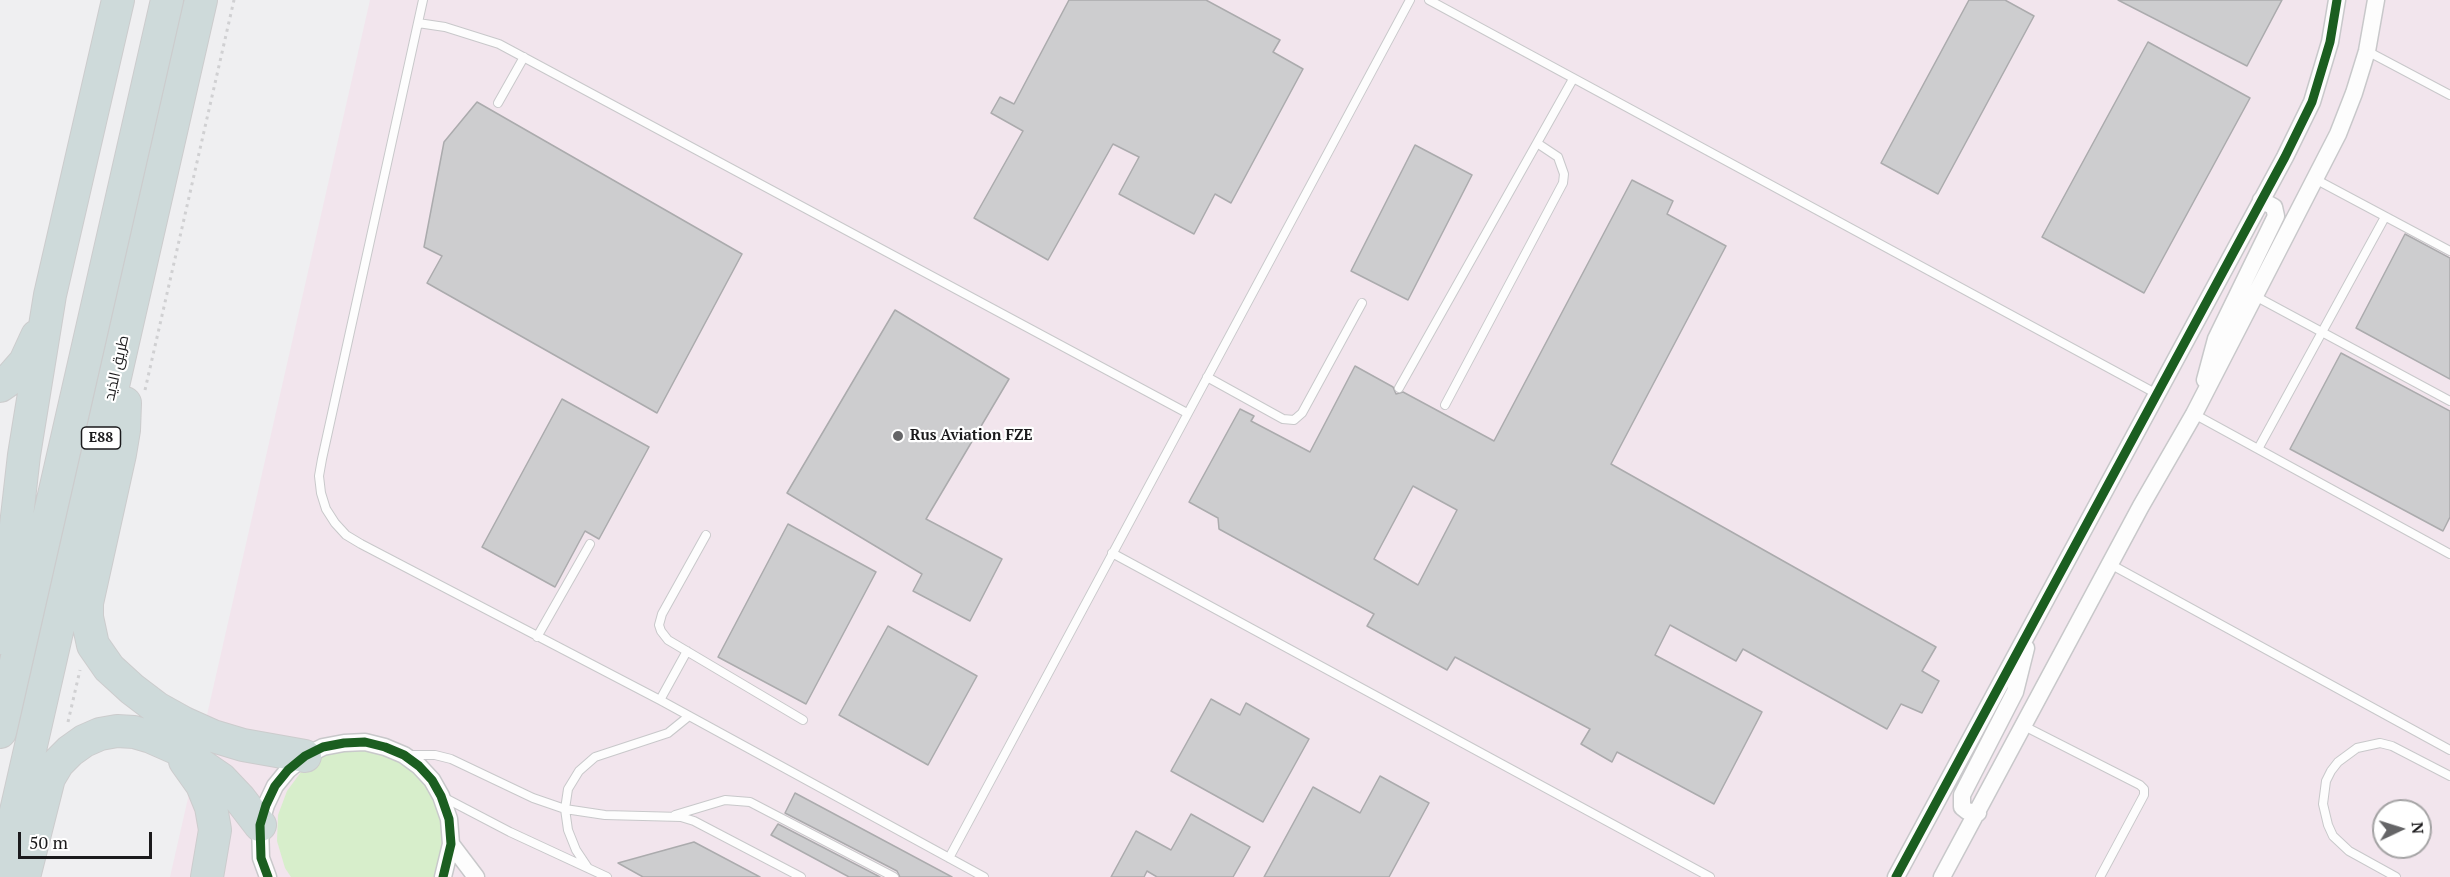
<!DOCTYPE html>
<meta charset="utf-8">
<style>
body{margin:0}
#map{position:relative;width:2450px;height:877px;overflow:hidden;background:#efeff1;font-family:"PT Serif",serif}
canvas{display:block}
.north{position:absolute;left:2372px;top:799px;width:60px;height:60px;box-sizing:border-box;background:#fff;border:2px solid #a4a3a4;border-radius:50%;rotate:86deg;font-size:16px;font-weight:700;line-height:24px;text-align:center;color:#1b1a1c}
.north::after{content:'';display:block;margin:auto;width:21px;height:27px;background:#656567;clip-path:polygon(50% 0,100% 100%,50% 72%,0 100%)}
.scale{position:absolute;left:18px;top:832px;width:134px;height:27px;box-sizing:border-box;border:3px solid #1b1a1c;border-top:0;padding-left:8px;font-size:18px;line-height:21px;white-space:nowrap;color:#1b1a1c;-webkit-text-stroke:4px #fff;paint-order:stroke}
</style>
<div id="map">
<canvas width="2450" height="877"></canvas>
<div class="north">N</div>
<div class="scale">50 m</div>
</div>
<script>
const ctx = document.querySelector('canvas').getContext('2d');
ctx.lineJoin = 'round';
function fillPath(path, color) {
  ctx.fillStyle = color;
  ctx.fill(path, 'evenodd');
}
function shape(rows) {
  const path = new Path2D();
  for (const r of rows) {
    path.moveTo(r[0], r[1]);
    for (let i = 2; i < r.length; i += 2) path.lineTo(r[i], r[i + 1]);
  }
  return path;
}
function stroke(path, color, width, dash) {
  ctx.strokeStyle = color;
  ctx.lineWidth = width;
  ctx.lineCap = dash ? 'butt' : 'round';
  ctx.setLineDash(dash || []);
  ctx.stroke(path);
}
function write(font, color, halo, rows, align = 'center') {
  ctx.font = font + ' "PT Serif",Cairo,serif';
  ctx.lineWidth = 4.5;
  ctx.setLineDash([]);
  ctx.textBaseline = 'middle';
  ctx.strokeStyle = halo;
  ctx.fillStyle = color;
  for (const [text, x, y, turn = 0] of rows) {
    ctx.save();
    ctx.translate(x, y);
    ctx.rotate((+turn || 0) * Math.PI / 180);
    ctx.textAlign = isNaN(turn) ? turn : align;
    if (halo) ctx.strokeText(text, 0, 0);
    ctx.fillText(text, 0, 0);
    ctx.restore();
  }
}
fillPath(shape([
 [370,0,2450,0,2450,877,170,877],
 [2384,811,2420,811,2420,847,2384,847]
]), '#f2e5ed');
fillPath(shape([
 [376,747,429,777,449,832,435,877,291,877,285,868,277,841,278,815,287,791,301,772,320,757,345,748]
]), '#d7eecb');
const building = shape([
 [1069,0,1206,0,1280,40,1273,52,1303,69,1231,203,1215,194,1194,234,1119,194,1139,157,1113,144,1048,260,974,218,1023,131,991,113,1000,97,1014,104,1069,0],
 [1969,0,2005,0,2034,16,1938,194,1881,163,1969,0],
 [2118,0,2282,0,2247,66,2118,0],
 [2148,42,2250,98,2144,293,2042,237,2148,42],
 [477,102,742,254,657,413,427,283,442,256,424,247,444,142,477,102],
 [1415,145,1472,175,1408,300,1351,271,1415,145],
 [1632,180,1673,201,1667,214,1726,246,1611,464,1936,647,1922,671,1939,681,1922,713,1901,704,1887,729,1743,649,1736,661,1670,625,1655,655,1762,712,1714,804,1617,752,1612,762,1581,744,1590,729,1455,657,1447,670,1367,626,1374,614,1219,529,1218,518,1189,502,1240,409,1254,416,1251,421,1310,452,1355,366,1393,387,1396,394,1403,392,1494,441,1632,180],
 [1413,486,1457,510,1418,585,1374,559,1413,486],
 [2405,234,2450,258,2450,379,2356,328,2405,234],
 [895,310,1009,379,926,519,1002,559,970,621,913,591,922,574,787,493,895,310],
 [2341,353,2450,411,2450,517,2443,531,2290,449,2341,353],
 [562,399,649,447,599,539,585,531,555,587,482,547,562,399],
 [788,524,876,572,806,704,718,657,788,524],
 [888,626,977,676,928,765,839,715,888,626],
 [1211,699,1240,715,1246,703,1309,739,1263,822,1171,771,1211,699],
 [1380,776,1429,803,1389,877,1264,877,1313,787,1360,813,1380,776],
 [795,793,952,877,900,877,897,871,785,813,795,793],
 [1191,814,1250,847,1233,877,1157,877,1147,871,1144,877,1111,877,1136,831,1171,850,1191,814],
 [778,824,880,877,849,877,771,835,778,824],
 [694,842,760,877,643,877,618,863,694,842]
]);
fillPath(building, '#cdcdcf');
stroke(building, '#ababad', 1.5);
const lane = shape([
 [423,0,322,459,319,476,321,493,326,509,335,523,346,535,361,544,660,700,984,877],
 [1429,0,2157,394],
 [418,23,445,27,499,44,1187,413],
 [2367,51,2450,95],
 [498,103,524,57],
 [2315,179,2450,251],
 [2255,296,2450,401],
 [1207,377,1283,419,1294,420,1302,413,1362,303],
 [1399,388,1573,79],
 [1445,405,1563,183,1564,174,1558,157,1537,143],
 [2194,414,2450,554],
 [2258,449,2385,217],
 [706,535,662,614,659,625,661,631,668,640,803,720],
 [1112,553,1710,877],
 [2110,564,2450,750],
 [537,637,590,544],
 [660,700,687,651],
 [2024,726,2140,785,2144,789,2144,795,2100,877],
 [408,755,435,755,451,759,533,798,565,809,605,815,681,817,694,821,801,877],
 [443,797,510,832,607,877],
 [675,815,725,800,750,802,894,877],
 [949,858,1410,0],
 [588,868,576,850,568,830,565,809,568,789,579,771,595,757,668,733,689,716],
 [2396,877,2349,851,2333,836,2328,825,2323,804,2326,781,2331,771,2338,762,2357,748,2380,743,2392,746,2450,776]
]);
const street = shape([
 [2205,380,2216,339,2276,216,2274,207,2261,200],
 [1978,813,1967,811,1962,807,1962,795,2015,692,2026,648],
 [451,844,476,877],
 [268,877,261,858,260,825,266,805,275,786,288,770,305,756,323,747,344,743,365,742,385,747,404,755,419,766,432,780,441,796,449,819,451,844,443,877],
 [1896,877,2285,157,2312,102,2330,42,2337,0],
 [1942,877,2141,506,2194,414,2338,134,2354,93,2367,51,2376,0]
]);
const highway = shape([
 [0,386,10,379,25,362,37,336],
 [125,403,124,430,120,454,87,603,87,617,93,645,109,668,132,689,157,708,184,723,213,736,243,745,305,756],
 [0,638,11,569,24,455,50,295,118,0],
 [0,732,167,0],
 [185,761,202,785,211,807,215,830,207,877],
 [1,877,201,0],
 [24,877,49,778,58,763,70,751,84,741,100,734,117,731,134,732,151,737,176,748,221,779,240,799,260,825]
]);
stroke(lane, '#c8c8ca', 10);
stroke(street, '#c8c8ca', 19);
stroke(highway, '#cccccd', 34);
stroke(shape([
 [145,390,234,0],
 [68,722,80,670]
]), '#d0d0d2', 3, [3, 4.5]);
stroke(lane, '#fdfdfd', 8);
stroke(street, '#fdfdfd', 16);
stroke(highway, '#cedada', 32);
stroke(shape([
 [268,877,261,858,260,825,266,805,275,786,288,770,305,756,323,747,344,743,365,742,385,747,404,755,419,766,432,780,441,796,449,819,451,844,443,877],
 [1896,877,2285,157,2312,102,2330,42,2337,0]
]), '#1b5e20', 9);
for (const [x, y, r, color] of [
 [898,436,6,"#656567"]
]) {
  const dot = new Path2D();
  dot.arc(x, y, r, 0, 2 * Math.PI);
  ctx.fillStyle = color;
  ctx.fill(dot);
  stroke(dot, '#fff', 2);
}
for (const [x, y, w] of [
 [101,438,39]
]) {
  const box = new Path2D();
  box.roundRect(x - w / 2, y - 11, w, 22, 4.5);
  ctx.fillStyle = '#fff';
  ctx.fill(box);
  stroke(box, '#1b1a1c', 1.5);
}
write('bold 14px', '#1b1a1c', null, [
 ["E88",101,438]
]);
write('15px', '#1b1a1c', '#fff', [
 ["طريق الذيد",117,368,-77]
]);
write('bold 15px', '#1b1a1c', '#fff', [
 ["Rus Aviation FZE",910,436]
], 'left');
</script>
